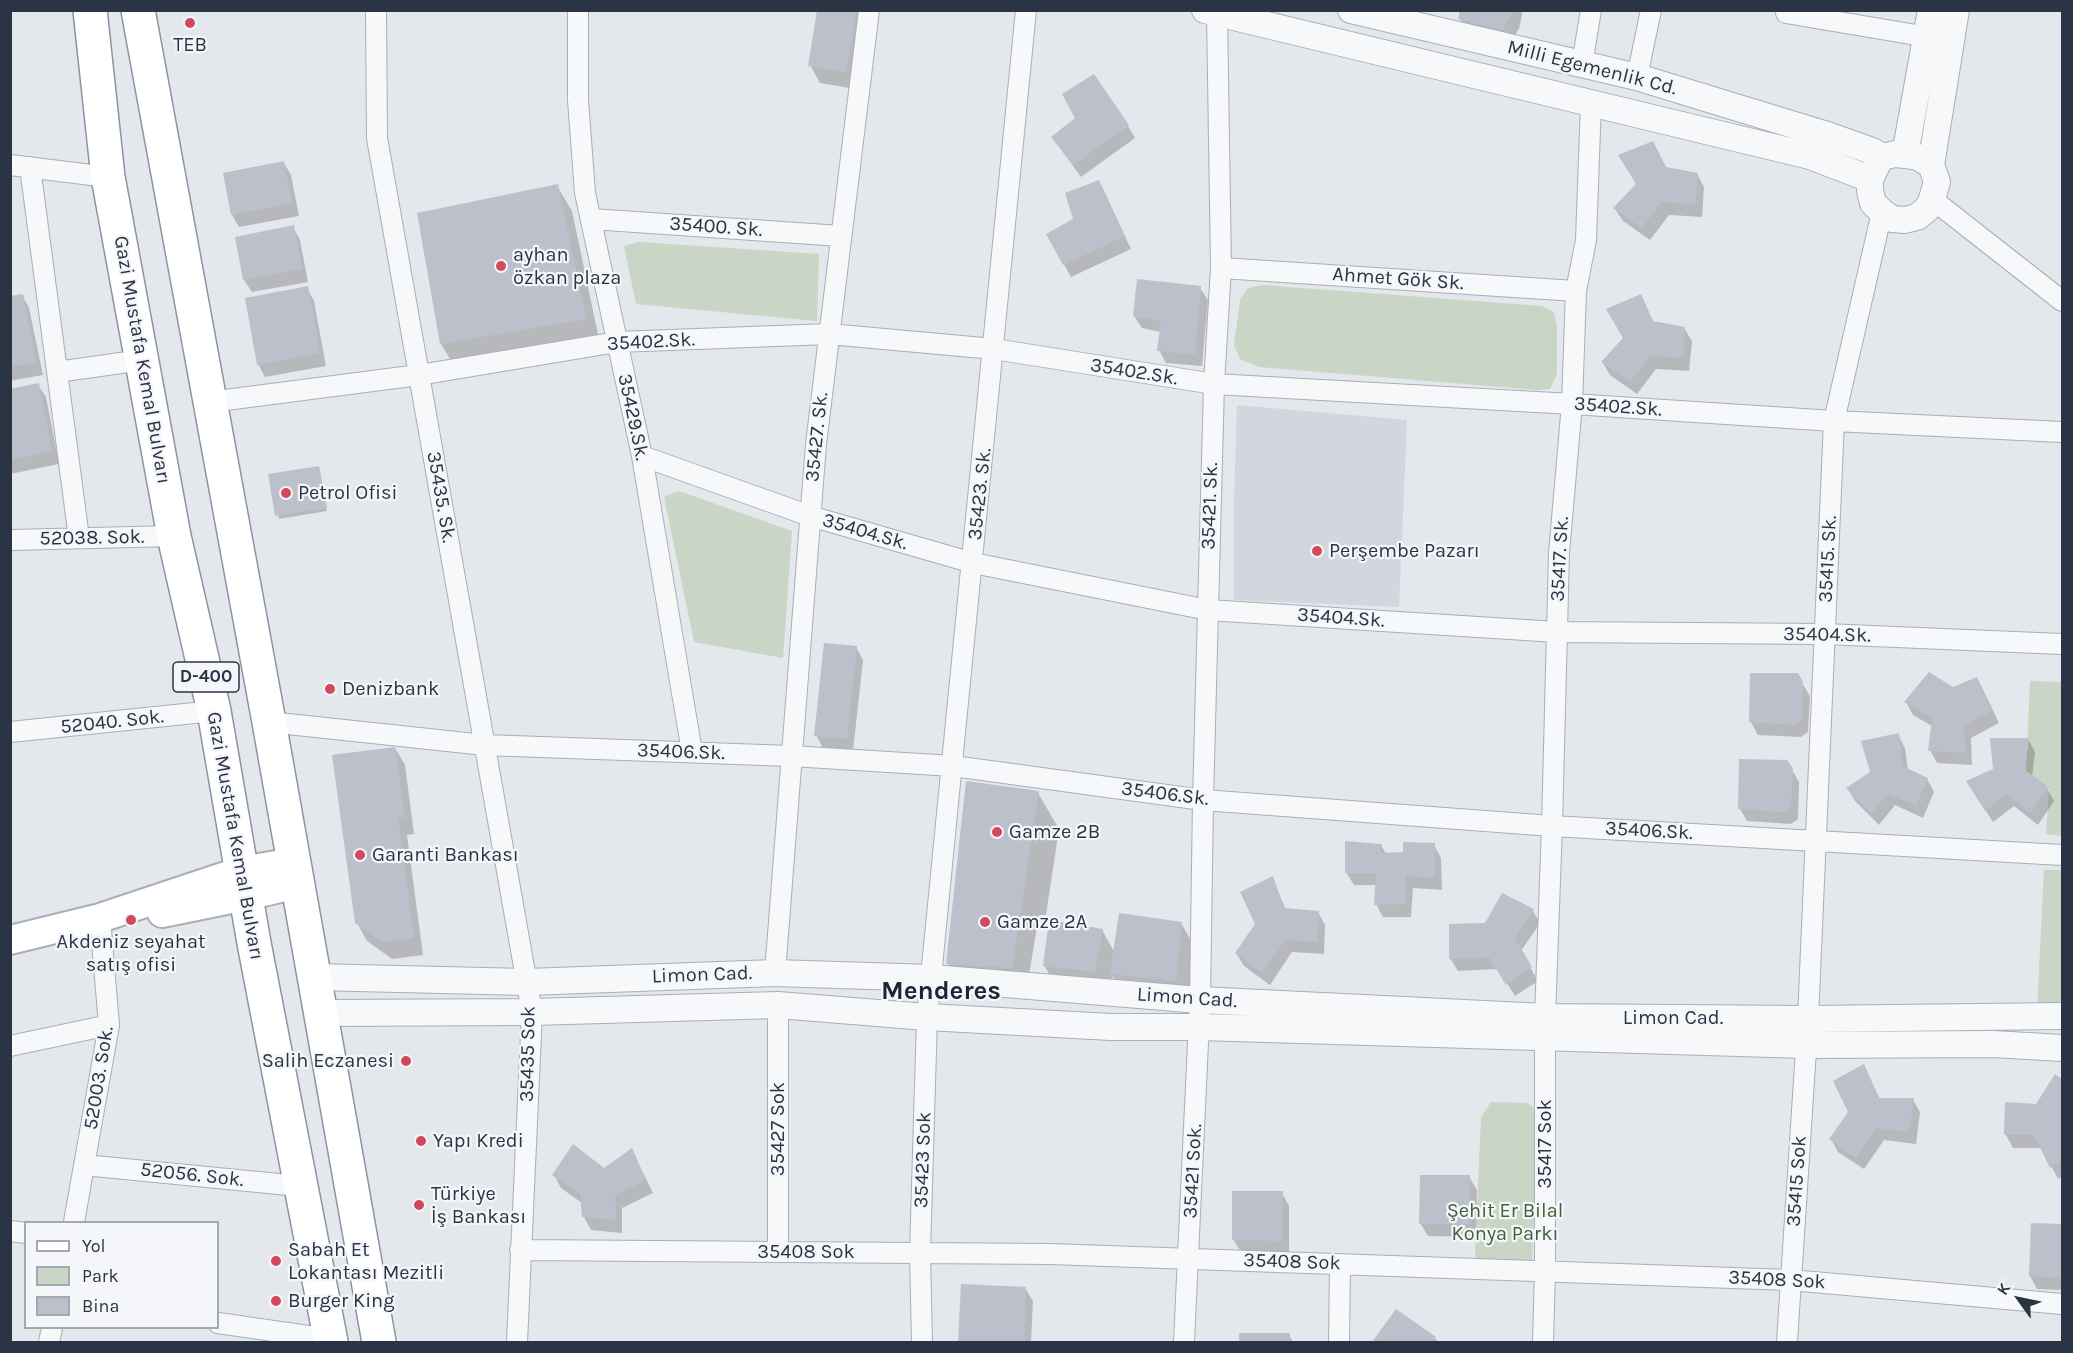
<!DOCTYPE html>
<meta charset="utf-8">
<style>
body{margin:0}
#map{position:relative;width:2073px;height:1353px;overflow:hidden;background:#e4e7ec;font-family:Karla,sans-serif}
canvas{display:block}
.frame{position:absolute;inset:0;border:12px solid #2b3445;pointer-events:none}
.legend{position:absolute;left:24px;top:1221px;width:195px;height:108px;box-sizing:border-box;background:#f4f6f9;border:2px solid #a4a8b1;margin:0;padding:8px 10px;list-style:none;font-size:18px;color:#2b3445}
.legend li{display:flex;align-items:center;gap:12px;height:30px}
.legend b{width:30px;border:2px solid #a4a8b1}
.north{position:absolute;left:1989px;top:1269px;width:60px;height:60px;-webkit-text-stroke:4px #f4f6f9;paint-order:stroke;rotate:303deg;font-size:16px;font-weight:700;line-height:24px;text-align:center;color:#2b3445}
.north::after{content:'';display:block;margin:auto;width:21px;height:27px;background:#2b3445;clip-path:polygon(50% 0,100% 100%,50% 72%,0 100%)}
</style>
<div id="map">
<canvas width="2073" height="1353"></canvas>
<div class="frame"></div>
<ul class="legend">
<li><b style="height:8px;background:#fff"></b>Yol</li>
<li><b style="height:16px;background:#c9d6c5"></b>Park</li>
<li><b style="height:16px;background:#bbc0ca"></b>Bina</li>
</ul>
<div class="north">K</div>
</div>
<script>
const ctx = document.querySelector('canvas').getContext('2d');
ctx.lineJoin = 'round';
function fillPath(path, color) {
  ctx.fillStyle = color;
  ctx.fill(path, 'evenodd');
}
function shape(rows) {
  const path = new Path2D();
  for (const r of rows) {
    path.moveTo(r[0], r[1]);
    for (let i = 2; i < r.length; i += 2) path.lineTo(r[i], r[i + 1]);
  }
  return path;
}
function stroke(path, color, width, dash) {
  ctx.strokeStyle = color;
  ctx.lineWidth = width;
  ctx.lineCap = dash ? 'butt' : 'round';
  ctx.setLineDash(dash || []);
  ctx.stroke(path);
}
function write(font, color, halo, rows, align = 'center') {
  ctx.font = font + ' Karla,sans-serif';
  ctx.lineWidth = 4.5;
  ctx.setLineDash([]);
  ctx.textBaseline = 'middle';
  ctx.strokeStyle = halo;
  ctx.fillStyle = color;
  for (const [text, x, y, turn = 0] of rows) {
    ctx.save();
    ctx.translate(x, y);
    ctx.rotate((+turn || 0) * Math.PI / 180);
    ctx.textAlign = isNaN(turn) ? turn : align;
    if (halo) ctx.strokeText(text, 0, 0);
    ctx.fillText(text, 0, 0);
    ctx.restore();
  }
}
fillPath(shape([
 [1237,405,1407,420,1399,607,1234,600,1234,502]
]), '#d2d6de');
fillPath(shape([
 [639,242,819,254,817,321,636,304,624,246],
 [1262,285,1542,306,1554,312,1557,327,1557,374,1550,389,1537,390,1259,367,1240,359,1234,345,1240,300,1248,288],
 [679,491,792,531,783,658,694,642,664,497],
 [2030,681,2062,682,2062,836,2046,834,2049,789,2026,775],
 [2044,870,2062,870,2062,1010,2037,1010],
 [1491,1102,1527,1103,1536,1109,1538,1126,1532,1260,1526,1267,1480,1265,1475,1256,1481,1117]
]), '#c9d6c5');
fillPath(shape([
 [819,10,869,10,855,89,820,83,810,65],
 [1462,10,1523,10,1519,29,1510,42,1467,31,1460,18],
 [1077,118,1128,126,1135,138,1081,177,1053,138],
 [284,163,291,175,299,216,239,227,232,215],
 [1666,169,1697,174,1704,187,1702,217,1669,215,1650,240,1623,221,1615,209],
 [1099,181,1131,249,1071,277,1048,235,1075,220],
 [557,186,572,211,600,344,456,369,441,344],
 [293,227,300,240,308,282,252,292,244,280],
 [307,288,314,301,326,366,265,377,258,364],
 [1200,288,1208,300,1202,366,1166,363,1159,350,1161,332,1142,328,1134,316],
 [22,295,29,308,43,375,10,381,10,298],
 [1647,309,1654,323,1684,328,1692,341,1689,371,1656,369,1637,394,1610,375,1603,363],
 [38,385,46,397,59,464,10,474,10,390],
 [319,467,327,511,279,519,270,476],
 [856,647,863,660,853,751,823,748,816,735],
 [1797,675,1810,696,1808,732,1801,737,1758,735,1751,722],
 [1953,689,1984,692,1999,723,1971,738,1972,765,1937,763,1930,750,1932,726,1913,715,1906,702],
 [1898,735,1905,748,1908,770,1927,779,1934,792,1923,818,1895,805,1879,825,1855,801,1848,789,1872,772],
 [2028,739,2035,752,2032,777,2047,788,2054,801,2038,825,2014,806,1993,822,1975,794,1994,770],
 [395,748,405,765,414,834,407,835,423,955,392,959,367,941,357,923],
 [1787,761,1799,782,1798,819,1791,824,1747,821,1740,809],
 [1038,793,1059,829,1046,915,1039,915,1026,993,962,989,948,964],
 [1381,845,1386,854,1404,853,1434,845,1441,858,1442,890,1413,888,1411,917,1383,917,1376,904,1377,885,1354,885,1346,872],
 [1272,878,1286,910,1318,912,1325,925,1324,954,1292,952,1270,985,1244,966,1236,953,1257,924],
 [1533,911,1540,923,1521,951,1538,981,1515,996,1498,969,1458,971,1450,958,1486,925],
 [1181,923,1196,949,1190,1006,1126,999,1113,976,1109,997,1059,991,1044,965,1102,930,1115,953],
 [1863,1066,1880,1099,1913,1100,1920,1112,1916,1144,1884,1140,1864,1169,1838,1152,1831,1139,1850,1113],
 [2055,1076,2062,1081,2062,1177,2058,1179,2042,1148,2013,1148,2006,1135,2037,1106],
 [632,1150,653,1193,622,1208,622,1233,591,1230,584,1217,582,1203,561,1188,554,1175,604,1170],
 [1469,1177,1477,1190,1476,1237,1428,1236,1420,1223],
 [1282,1193,1289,1206,1289,1253,1241,1252,1233,1239],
 [2032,1225,2062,1226,2062,1290,2037,1289,2030,1276],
 [962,1286,1025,1288,1033,1301,1031,1342,959,1342],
 [1396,1311,1435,1338,1438,1342,1374,1342],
 [1241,1334,1289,1335,1293,1342,1241,1342]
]), '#0003');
fillPath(shape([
 [817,10,857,10,846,72,808,66],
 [1460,10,1513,10,1503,30,1458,19],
 [1094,74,1129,125,1073,165,1051,137,1075,118,1062,94],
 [1653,141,1666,167,1698,173,1695,204,1661,202,1642,228,1613,208,1636,184,1618,155],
 [284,161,292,203,231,215,223,173],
 [1099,180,1125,236,1063,265,1046,234,1073,219,1065,193],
 [558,184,586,319,440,344,417,213],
 [294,225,302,269,243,280,235,237],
 [1137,279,1201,286,1195,354,1157,351,1161,321,1133,316],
 [308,286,320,353,257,365,245,298],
 [23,294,36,362,10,367,10,296],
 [1641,294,1653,321,1685,327,1683,358,1649,356,1630,382,1601,362,1623,338,1606,309],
 [39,383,52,451,10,460,10,389],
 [319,466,327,508,275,516,268,474],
 [824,643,857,646,847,739,814,736],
 [1929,672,1953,687,1977,677,1993,710,1964,725,1966,753,1928,751,1932,718,1904,702],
 [1750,673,1798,673,1803,682,1802,719,1794,725,1749,722],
 [1899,733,1902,766,1928,778,1916,806,1888,793,1871,814,1846,788,1870,772,1861,741],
 [1990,738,2029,738,2025,770,2048,787,2031,813,2006,794,1985,811,1966,781,1993,769],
 [395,747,405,817,398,818,414,938,381,942,355,923,332,755],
 [1739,759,1787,760,1793,768,1791,806,1783,812,1738,809],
 [966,781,1039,791,1012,968,946,964],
 [1345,841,1382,844,1381,853,1403,852,1403,842,1435,843,1435,878,1406,876,1405,904,1374,905,1376,873,1345,873],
 [1273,876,1284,908,1319,911,1317,942,1285,940,1263,973,1235,953,1255,924,1240,892],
 [1502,893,1534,909,1515,938,1532,967,1506,985,1489,957,1449,959,1449,924,1485,923],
 [1119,913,1182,922,1176,981,1110,974],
 [1049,920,1103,929,1095,972,1043,966],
 [1864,1064,1879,1098,1914,1098,1909,1132,1876,1128,1856,1158,1829,1139,1848,1112,1833,1081],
 [2055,1074,2062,1079,2062,1160,2050,1168,2034,1135,2004,1135,2005,1102,2036,1104],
 [573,1144,604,1168,632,1148,646,1180,615,1195,616,1220,582,1217,580,1194,552,1175],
 [1420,1175,1470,1175,1469,1224,1419,1224],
 [1232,1191,1283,1191,1282,1241,1232,1240],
 [2031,1223,2062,1224,2062,1278,2029,1276],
 [961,1284,1026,1287,1024,1342,958,1342],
 [1396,1309,1436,1337,1432,1342,1372,1342],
 [1239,1333,1290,1333,1290,1342,1239,1342]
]), '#bbc0ca');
const minor = shape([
 [376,10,377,138,532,1012,517,1342],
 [578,10,578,100,585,193,642,456,692,752],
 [1786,10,1786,13,1928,37],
 [1582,64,1591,10],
 [1637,77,1651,10],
 [10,165,108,177],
 [30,167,79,538],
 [1932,199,2062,301],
 [591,219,841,236],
 [1221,268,1576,291],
 [57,372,142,360],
 [210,402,419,375,617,342,829,334,994,349,1214,384,1572,404,1834,421,2062,432],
 [642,456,810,516,973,563,1208,610,1557,632,1825,634,2062,644],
 [10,540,174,536],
 [269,722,485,745,791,756,953,766,1203,800,1552,826,2062,855],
 [10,732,214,711],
 [775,973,816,444,869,10],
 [778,1005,778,1252],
 [10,1046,109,1025],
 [84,1165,299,1186],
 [74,1222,109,1025,100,918],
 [10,1231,26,1233],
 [520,1250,1050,1254,1790,1280,2062,1304],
 [218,1323,329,1339],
 [49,1342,52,1328],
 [922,1342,920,1253,927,1017,1026,10],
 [1184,1342,1200,1000,1203,800,1214,384,1221,268,1217,13],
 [1339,1342,1340,1264],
 [1543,1342,1545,1271,1545,1017,1552,826,1559,553,1572,404,1576,291,1586,240,1591,103],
 [1787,1342,1808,1019,1834,421,1882,212]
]);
const tertiary = shape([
 [1205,10,1810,156,1870,179],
 [1351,10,1637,77,1830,136,1872,151,1883,157,1895,154,1905,155,1918,157,1931,165],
 [1905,155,1931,10],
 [1877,165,1870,179,1870,191,1873,203,1882,212,1892,219,1905,220,1917,217,1927,209,1932,199,1937,182,1931,165,1956,10],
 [313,977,527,982,775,973,932,978,1200,1000,1545,1017,1808,1019,2062,1016],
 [320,1013,532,1012,778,1005,927,1017,1111,1027,1199,1027,1806,1045,1993,1044,2062,1048]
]);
const secondary = shape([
 [162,913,246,896,297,884],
 [10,940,100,918,241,871,294,862]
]);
const trunk = shape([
 [90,10,108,177,174,536,214,711,254,943,331,1342],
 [138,10,269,722,379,1342]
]);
stroke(minor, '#a9aeb7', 22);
stroke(tertiary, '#a9aeb7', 28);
stroke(secondary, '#a9aeb7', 32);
stroke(trunk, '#8b94a3', 36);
stroke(minor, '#f7f8fa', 20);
stroke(tertiary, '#f7f8fa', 26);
stroke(secondary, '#fff', 28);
stroke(trunk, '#fff', 33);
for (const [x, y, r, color] of [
 [190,23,6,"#d1495b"],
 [501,266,6,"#d1495b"],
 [286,493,6,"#d1495b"],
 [1317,551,6,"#d1495b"],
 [330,689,6,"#d1495b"],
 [997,832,6,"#d1495b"],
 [360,855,6,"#d1495b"],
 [131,920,6,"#d1495b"],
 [985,922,6,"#d1495b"],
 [406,1061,6,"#d1495b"],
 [421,1141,6,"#d1495b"],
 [419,1205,6,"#d1495b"],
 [276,1261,6,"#d1495b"],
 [276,1301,6,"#d1495b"]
]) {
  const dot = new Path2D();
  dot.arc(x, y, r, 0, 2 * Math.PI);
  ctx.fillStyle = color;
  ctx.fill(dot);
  stroke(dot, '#f4f6f9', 2);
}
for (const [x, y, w] of [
 [206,677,66]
]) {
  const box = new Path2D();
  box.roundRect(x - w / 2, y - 15, w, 30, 4.5);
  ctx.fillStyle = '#f4f6f9';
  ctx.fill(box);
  stroke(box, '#2b3445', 1.5);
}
write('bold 18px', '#2b3445', null, [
 ["D-400",206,677]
]);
write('20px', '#2b3445', '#f4f6f9', [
 ["TEB",190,45,"center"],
 ["ayhan",513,255],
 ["özkan plaza",513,278],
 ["Petrol Ofisi",298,493],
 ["Perşembe Pazarı",1329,551],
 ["Denizbank",342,689],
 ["Gamze 2B",1009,832],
 ["Garanti Bankası",372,855],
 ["Gamze 2A",997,922],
 ["Akdeniz seyahat",131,942,"center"],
 ["satış ofisi",131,965,"center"],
 ["Salih Eczanesi",394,1061,"right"],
 ["Yapı Kredi",433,1141],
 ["Türkiye",431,1194],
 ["İş Bankası",431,1217],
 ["Sabah Et",288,1250],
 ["Lokantası Mezitli",288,1273],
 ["Burger King",288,1301]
], 'left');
write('20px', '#2b3445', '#f4f6f9', [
 ["Milli Egemenlik Cd.",1592,68,14],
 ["35400. Sk.",716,227,4],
 ["Ahmet Gök Sk.",1398,279,4],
 ["35402.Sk.",651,342,-3],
 ["Gazi Mustafa Kemal Bulvarı",142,360,80],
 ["35402.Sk.",1134,372,9],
 ["35402.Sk.",1618,407,4],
 ["35429.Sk.",633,417,78],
 ["35427. Sk.",817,437,-84],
 ["35423. Sk.",980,494,-84],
 ["35435. Sk.",441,497,80],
 ["35421. Sk.",1210,506,-88],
 ["35404.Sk.",865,532,16],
 ["52038. Sok.",92,538,-1],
 ["35417. Sk.",1560,559,-87],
 ["35415. Sk.",1828,559,-87],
 ["35404.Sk.",1341,618,4],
 ["35404.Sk.",1827,635,1],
 ["52040. Sok.",112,722,-6],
 ["35406.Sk.",681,752,2],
 ["35406.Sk.",1165,794,7],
 ["35406.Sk.",1649,831,3],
 ["Gazi Mustafa Kemal Bulvarı",235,836,80],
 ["Limon Cad.",702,975,-2],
 ["Limon Cad.",1187,998,4],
 ["Limon Cad.",1673,1018],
 ["35435 Sok",528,1054,-89],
 ["52003. Sok.",99,1078,-81],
 ["35427 Sok",778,1129,-90],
 ["35417 Sok",1545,1144,-90],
 ["35423 Sok",923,1160,-88],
 ["35421 Sok.",1193,1171,-87],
 ["52056. Sok.",192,1175,6],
 ["35415 Sok",1797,1181,-86],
 ["35408 Sok",806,1252],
 ["35408 Sok",1292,1262,2],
 ["35408 Sok",1777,1280,3]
]);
write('20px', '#3f6138', '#f4f6f9', [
 ["Şehit Er Bilal",1505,1211],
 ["Konya Parkı",1505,1234]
]);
write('bold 26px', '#1d2536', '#f4f6f9', [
 ["Menderes",941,992]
]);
</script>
